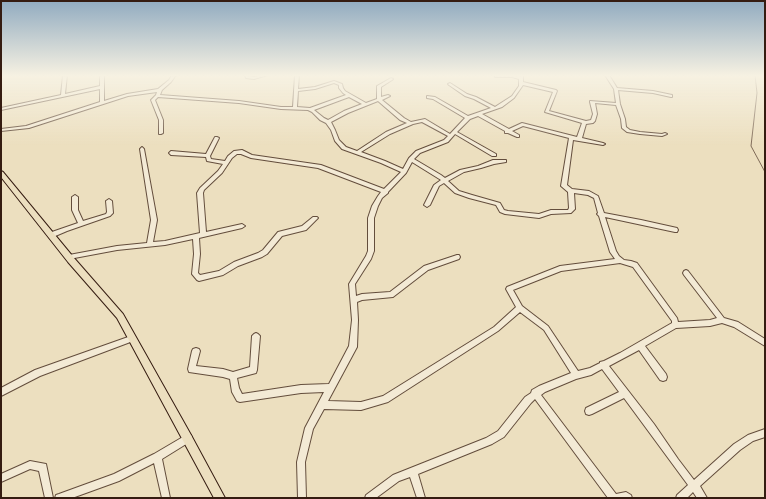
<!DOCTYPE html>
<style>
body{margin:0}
#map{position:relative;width:766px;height:499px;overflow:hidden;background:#ecdfbf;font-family:"EB Garamond",serif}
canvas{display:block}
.frame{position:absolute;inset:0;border:2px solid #351c11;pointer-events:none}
</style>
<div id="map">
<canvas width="766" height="499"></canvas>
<div class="frame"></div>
</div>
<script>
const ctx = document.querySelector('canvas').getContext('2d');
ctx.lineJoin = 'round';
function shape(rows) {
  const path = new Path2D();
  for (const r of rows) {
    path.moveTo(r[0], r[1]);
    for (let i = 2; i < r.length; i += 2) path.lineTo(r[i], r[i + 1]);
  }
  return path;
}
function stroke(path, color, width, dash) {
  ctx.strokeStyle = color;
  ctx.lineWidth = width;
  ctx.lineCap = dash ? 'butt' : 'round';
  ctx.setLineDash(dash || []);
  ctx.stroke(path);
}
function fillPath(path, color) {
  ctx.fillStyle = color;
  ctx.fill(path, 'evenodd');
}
stroke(shape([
 [755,75,757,93,751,146,765,172]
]), '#7e6956', 1);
const minor = shape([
 [63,75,67,75,65,94,100,86,100,75,104,75,104,101,127,94,158,89,169,80,172,75,176,75,171,82,162,90,160,95,239,101,281,107,293,107,295,75,299,75,298,89,315,87,334,81,342,84,343,88,345,91,366,103,377,99,377,86,391,78,393,79,392,80,381,87,381,97,388,95,390,96,382,100,404,118,411,122,425,119,450,134,465,118,433,99,427,98,427,96,435,97,468,116,491,108,474,99,465,96,449,85,448,84,450,83,467,94,476,97,495,107,498,105,512,96,519,86,519,79,512,77,495,77,495,75,512,75,519,76,519,75,523,75,523,82,556,90,557,91,549,111,586,121,591,120,593,114,590,102,590,101,616,103,614,89,605,75,609,75,617,88,653,91,672,95,672,97,671,97,653,93,618,90,620,104,625,119,626,127,630,130,640,132,662,134,665,133,667,134,662,136,640,134,627,132,622,128,621,119,616,105,595,103,597,114,595,121,593,123,586,124,582,138,603,143,605,144,603,145,573,140,567,185,572,189,589,191,598,196,604,213,641,220,677,228,678,230,677,232,675,232,605,217,616,251,619,256,624,260,631,261,637,263,677,318,678,322,710,320,717,318,684,275,683,273,684,271,686,270,688,271,724,318,738,322,765,339,765,346,734,327,722,323,710,326,676,328,645,346,666,374,667,377,666,380,663,381,660,380,639,350,609,366,654,424,678,459,694,480,734,444,748,435,765,429,765,437,753,441,740,450,700,486,707,498,697,498,693,492,687,498,676,498,677,495,688,485,624,398,592,414,589,415,586,414,585,411,586,408,619,392,602,369,591,375,576,379,545,392,541,395,616,494,626,492,631,495,632,498,608,498,535,399,531,403,504,437,492,444,418,474,425,498,417,498,410,477,399,481,376,498,365,498,366,495,393,475,486,438,498,431,525,397,531,393,532,390,539,386,571,373,544,330,520,312,498,331,388,402,361,410,324,409,313,429,305,462,306,498,298,498,297,462,305,428,324,392,301,393,240,402,237,401,232,392,230,379,223,377,189,372,188,369,192,351,193,349,196,348,199,349,200,351,196,366,223,369,233,372,250,367,252,336,254,334,256,333,258,334,260,336,257,370,256,373,237,378,239,388,242,394,301,385,329,384,349,346,352,320,349,284,366,256,368,251,368,218,372,206,378,196,381,192,318,168,251,158,241,154,237,154,232,158,222,173,204,190,203,193,206,232,242,224,245,226,242,228,199,238,200,254,198,273,200,275,219,271,234,262,258,253,263,250,278,232,302,226,313,217,317,217,318,218,306,230,282,236,267,254,262,257,238,266,223,275,199,281,197,280,192,274,194,254,193,239,165,245,117,250,69,259,67,259,66,257,67,255,69,255,117,246,147,243,151,220,140,149,142,147,144,149,157,220,153,242,165,241,200,233,197,193,200,188,218,171,223,164,207,161,206,157,171,155,169,153,171,151,206,154,215,137,217,137,219,138,210,156,211,159,225,161,228,156,234,151,242,150,252,155,321,165,384,189,401,172,381,163,342,149,335,141,331,130,326,123,320,120,312,112,308,110,281,109,239,103,158,97,155,100,163,120,163,133,161,134,159,134,159,120,151,100,156,95,157,92,128,96,29,128,1,131,1,129,26,126,100,102,100,89,1,110,1,108,61,95,63,75],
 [334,83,339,85,339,88,343,93,346,95,310,108,297,107,298,91,315,89,334,83],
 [523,85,553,92,545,112,582,123,577,137,522,123,509,129,482,114,502,107,514,98,523,85],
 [349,97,362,104,344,111,328,120,324,118,314,110,349,97],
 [378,101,400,120,407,123,386,132,357,151,346,147,339,140,335,130,331,122,348,113,378,101],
 [478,116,505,131,505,133,508,133,517,137,519,137,519,135,512,131,523,126,569,138,561,186,568,192,569,208,568,210,551,210,539,214,508,211,504,210,500,203,472,195,459,191,448,181,464,172,481,168,494,164,506,162,506,160,493,160,478,166,460,170,445,178,441,175,414,159,420,153,448,142,455,134,492,156,496,156,496,154,457,132,470,119,478,116],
 [422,122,448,136,444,140,416,151,409,158,403,169,385,161,361,152,390,134,413,124,422,122],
 [412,162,441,180,434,185,424,205,427,207,430,205,439,186,444,183,455,193,469,198,496,205,500,212,505,214,539,218,551,214,571,213,575,209,574,193,588,195,594,198,598,213,597,214,599,216,610,252,615,259,560,266,507,287,506,289,516,307,494,327,383,396,361,402,328,401,357,347,358,320,357,302,362,300,393,297,428,270,459,259,460,257,459,255,457,255,424,266,390,292,362,294,356,296,355,284,371,259,374,251,374,218,378,206,382,198,388,193,388,192,406,173,412,162],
 [620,263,633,267,672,321,672,323,620,353,604,361,600,362,600,363,590,368,578,371,548,326,522,306,513,290,561,271,620,263],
 [245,75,249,75,249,76,254,77,262,75,268,75,254,79,246,78,245,75],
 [75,195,78,197,78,210,83,221,106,214,107,212,106,201,109,199,112,201,113,213,110,216,67,231,53,237,49,237,48,235,49,233,78,223,72,210,72,197,75,195],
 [131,336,133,337,135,339,133,341,40,376,1,396,1,388,35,370,131,336],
 [188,434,191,435,192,438,191,441,162,459,170,498,162,498,154,463,119,481,72,498,55,498,56,495,59,494,114,474,154,454,188,434],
 [30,461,46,464,53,498,45,498,39,471,30,469,1,482,1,474,30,461]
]);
const major = shape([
 [1,171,3,172,74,258,123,314,191,435,225,498,214,498,117,318,68,262,1,177,1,171]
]);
stroke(minor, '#634d3c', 2);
stroke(major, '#351c11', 2);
fillPath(minor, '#f3ead5');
fillPath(major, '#ecdfbf');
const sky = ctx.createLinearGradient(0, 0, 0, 145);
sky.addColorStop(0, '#91abc0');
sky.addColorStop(0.52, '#f6f1e2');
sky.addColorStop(1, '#f6f1e200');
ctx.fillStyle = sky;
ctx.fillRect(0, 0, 766, 145);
</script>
